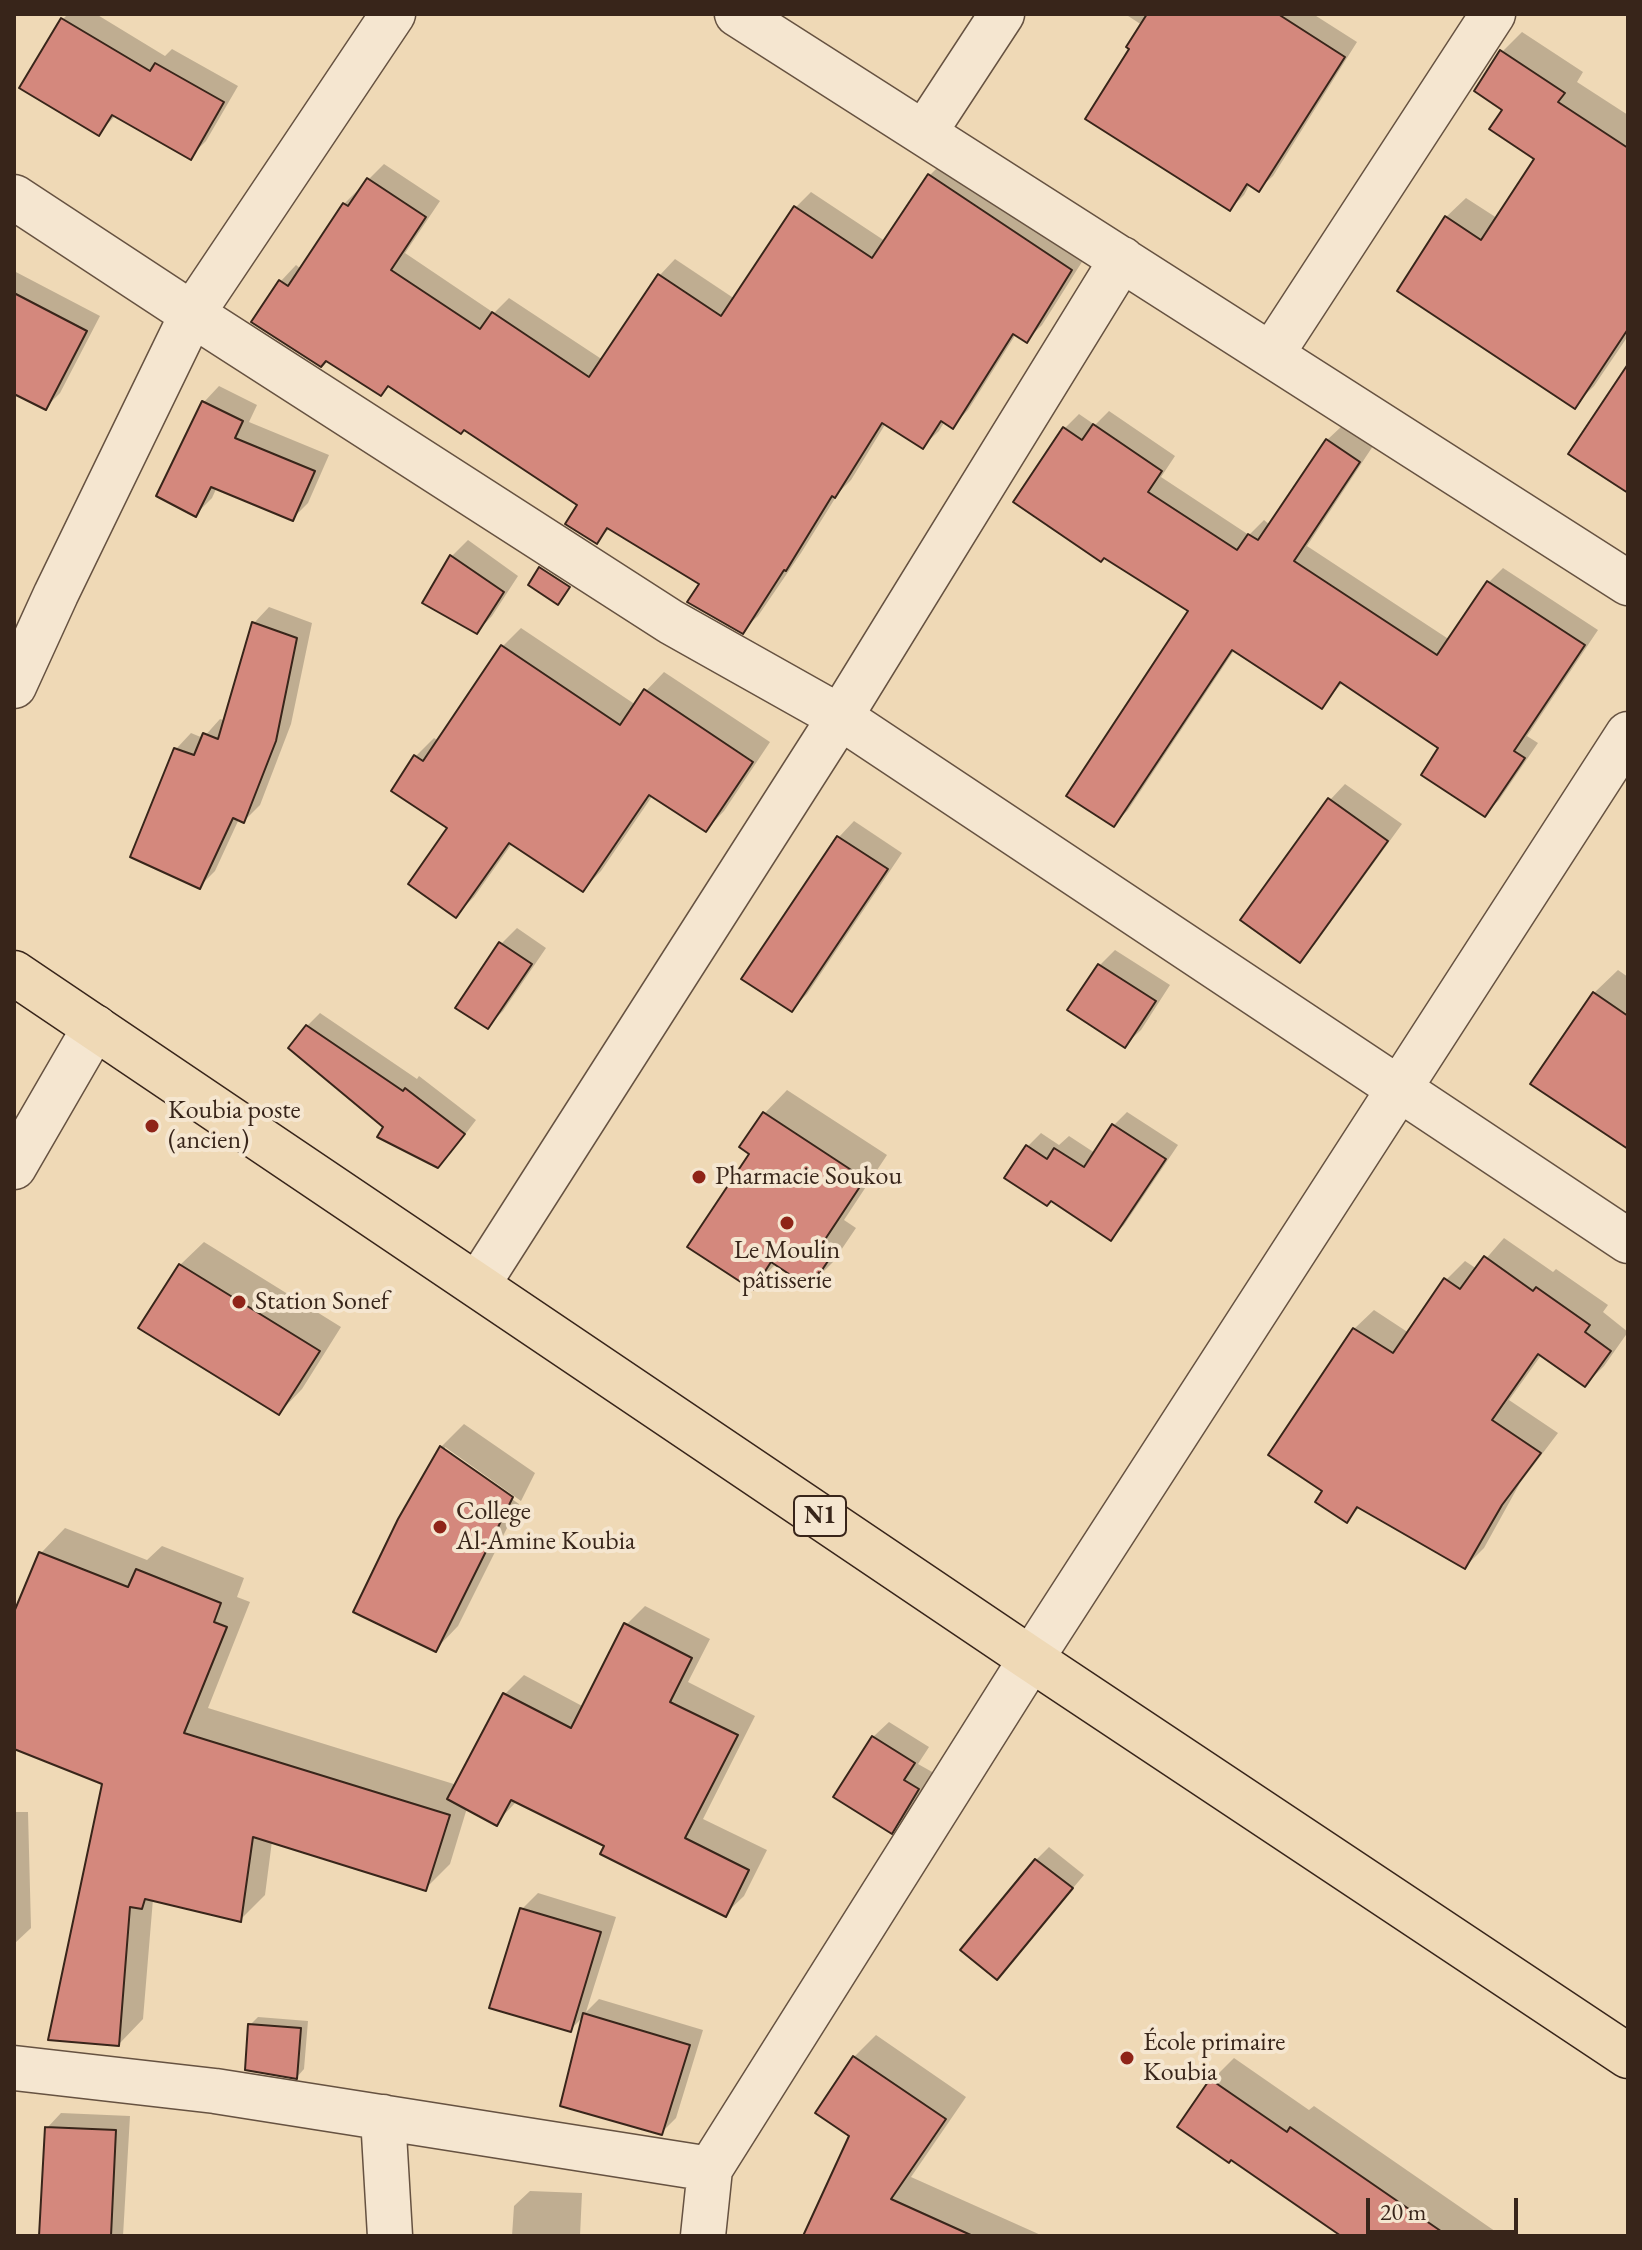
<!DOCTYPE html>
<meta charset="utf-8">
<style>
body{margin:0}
#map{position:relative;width:1642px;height:2250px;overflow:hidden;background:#efd9b6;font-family:"EB Garamond",serif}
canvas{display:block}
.frame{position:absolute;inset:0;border:16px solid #38251a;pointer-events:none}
.scale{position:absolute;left:1366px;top:2198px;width:152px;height:36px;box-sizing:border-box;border:4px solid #38251a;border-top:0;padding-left:10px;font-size:24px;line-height:28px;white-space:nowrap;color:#38251a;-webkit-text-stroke:6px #f5e6d0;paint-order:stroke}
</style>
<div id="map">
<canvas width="1642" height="2250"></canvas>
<div class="frame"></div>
<div class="scale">20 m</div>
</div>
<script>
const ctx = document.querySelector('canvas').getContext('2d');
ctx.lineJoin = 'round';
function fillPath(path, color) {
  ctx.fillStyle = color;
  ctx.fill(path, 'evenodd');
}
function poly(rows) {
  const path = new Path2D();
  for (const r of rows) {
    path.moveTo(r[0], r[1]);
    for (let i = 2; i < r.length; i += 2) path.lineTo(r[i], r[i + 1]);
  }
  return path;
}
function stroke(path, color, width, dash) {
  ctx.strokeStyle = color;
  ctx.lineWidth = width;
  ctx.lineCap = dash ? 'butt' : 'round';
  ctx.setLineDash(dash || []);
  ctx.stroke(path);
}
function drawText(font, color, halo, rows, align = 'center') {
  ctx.font = font + ' "EB Garamond",serif';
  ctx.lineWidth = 8;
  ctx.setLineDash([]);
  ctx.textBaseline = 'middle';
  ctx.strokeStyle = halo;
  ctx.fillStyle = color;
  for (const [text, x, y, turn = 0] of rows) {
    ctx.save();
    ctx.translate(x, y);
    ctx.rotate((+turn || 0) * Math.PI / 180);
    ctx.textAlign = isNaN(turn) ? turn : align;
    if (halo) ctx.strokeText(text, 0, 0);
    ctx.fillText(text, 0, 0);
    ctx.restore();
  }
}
fillPath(poly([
 [68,14,96,14,165,56,172,49,238,86,206,141,190,157,116,115,99,133,63,19],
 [1125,14,1313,14,1357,42,1273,176,1259,189,1250,184,1244,195,1230,209,1132,49,1142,25],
 [1522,32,1583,72,1577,82,1628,115,1628,336,1594,386,1574,406,1446,217,1466,198,1497,218,1537,159,1505,109,1502,52],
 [945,160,1087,254,1042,325,1026,341,1016,334,968,410,953,426,945,421,939,431,923,446,886,423,851,480,839,492,801,553,758,616,742,631,702,584,610,528,596,542,580,504,464,428,390,385,381,394,327,359,254,322,281,281,296,265,301,269,344,204,384,164,440,201,405,253,494,313,509,298,603,360,660,275,675,259,735,299,796,207,811,192,885,241,930,175],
 [14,271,100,316,60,393,45,408,14,391],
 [219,386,257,405,249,422,329,455,308,503,293,518,217,487,212,498,196,514,204,402],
 [1109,411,1175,456,1161,477,1249,535,1264,520,1270,525,1327,440,1342,426,1373,446,1307,546,1450,640,1489,582,1503,568,1598,630,1527,736,1538,743,1499,800,1485,814,1441,747,1343,682,1322,706,1235,649,1128,810,1113,825,1191,611,1065,428,1079,414,1095,425],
 [468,540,518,576,492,616,477,632,425,602,452,556],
 [269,607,312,623,291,724,260,805,244,821,239,819,215,871,199,887,176,749,191,733,203,738,220,719,226,721,254,623],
 [521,628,636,705,646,691,664,672,770,742,724,811,706,830,653,795,601,871,583,890,513,842,474,897,456,915,450,828,416,756,434,738,439,741,502,647],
 [1345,784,1402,824,1315,944,1300,960,1330,800],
 [854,821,902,853,807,994,791,1010,744,978,839,837],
 [517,928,546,948,503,1011,487,1027,501,944],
 [1115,950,1170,985,1141,1030,1125,1045,1099,966],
 [1618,970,1628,977,1628,1147,1594,993],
 [320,1013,417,1079,419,1076,476,1120,451,1153,438,1166,385,1126,307,1026],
 [787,1090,887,1155,844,1220,856,1228,833,1262,810,1285,777,1263,752,1287,752,1153,764,1114],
 [1127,1112,1178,1145,1124,1225,1111,1238,1027,1147,1041,1133,1059,1145,1069,1136,1095,1153,1114,1125],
 [1504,1238,1553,1272,1556,1269,1608,1305,1603,1312,1628,1332,1604,1366,1585,1385,1542,1354,1509,1400,1558,1433,1520,1483,1484,1548,1465,1567,1360,1507,1347,1520,1324,1490,1354,1329,1374,1310,1409,1333,1446,1280,1465,1261,1477,1269],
 [204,1242,341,1327,302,1389,279,1413,180,1265],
 [464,1424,535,1473,521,1501,445,1447,445,1452,519,1504,458,1626,435,1650,441,1447],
 [65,1528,147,1560,162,1546,244,1578,237,1597,250,1602,208,1708,457,1785,505,1694,524,1675,584,1707,626,1625,645,1606,710,1639,688,1682,755,1716,703,1819,767,1850,744,1896,725,1914,607,1845,517,1801,496,1823,467,1808,450,1864,425,1889,272,1841,265,1895,240,1920,153,1899,143,2019,119,2044,50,2038,146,1800,14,1747,14,1619,41,1553],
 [889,1722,929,1747,918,1764,934,1773,907,1815,891,1831,873,1737],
 [14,1812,28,1812,31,1928,14,1944],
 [1049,1847,1084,1875,1009,1964,963,1950,1036,1860],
 [538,1893,616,1917,586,2012,599,1999,703,2030,676,2118,661,2133,584,2016,570,2030,522,1909],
 [258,2017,308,2021,304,2069,297,2077,250,2025],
 [876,2035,966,2097,911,2177,1043,2236,805,2236,852,2135,854,2057],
 [1234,2058,1309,2110,1314,2106,1502,2236,1345,2236,1231,2158,1179,2126,1212,2080],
 [61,2113,130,2116,123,2236,41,2236,47,2128],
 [530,2191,582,2193,580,2236,512,2236,514,2206]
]), '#0003');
const building = poly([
 [1147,14,1278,14,1345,57,1259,192,1247,184,1230,211,1085,119,1129,49,1126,47,1147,14],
 [61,18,150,71,155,63,224,102,191,160,112,115,99,136,19,88,61,18],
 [1500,50,1565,93,1558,102,1628,148,1628,329,1575,409,1397,291,1445,216,1481,240,1534,159,1489,129,1502,110,1474,91,1500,50],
 [928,174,1072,270,1027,343,1013,334,953,429,941,421,923,449,882,423,835,498,832,496,786,571,784,570,743,634,687,602,699,584,607,528,597,544,565,524,577,505,464,430,461,434,388,386,381,396,326,361,321,367,251,322,279,280,288,286,343,203,348,206,367,178,426,217,391,270,480,329,492,312,589,377,658,274,721,316,794,206,872,258,928,174],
 [14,293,87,331,46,410,14,394,14,293],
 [1628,364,1628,493,1568,454,1628,364],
 [202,401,243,421,235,438,315,471,293,521,211,487,196,517,156,496,202,401],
 [1093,424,1162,471,1148,492,1237,550,1248,534,1258,540,1326,439,1360,462,1294,561,1437,655,1487,581,1585,645,1514,751,1525,758,1485,817,1421,775,1438,748,1340,682,1322,709,1232,650,1114,827,1066,796,1188,611,1104,558,1101,562,1013,502,1063,427,1082,440,1093,424],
 [450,555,504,592,477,634,422,603,450,555],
 [539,567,570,587,558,605,528,585,539,567],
 [252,622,297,638,276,741,244,823,233,818,200,889,130,857,174,748,194,755,203,733,218,739,252,622],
 [501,645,620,725,644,689,753,762,706,832,649,795,583,892,509,843,456,918,408,884,447,828,391,791,414,755,423,761,501,645],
 [1328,798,1388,841,1300,963,1240,920,1328,798],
 [837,836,888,869,792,1012,741,979,837,836],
 [499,942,532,964,488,1029,455,1008,499,942],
 [1098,964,1156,1001,1125,1048,1067,1010,1098,964],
 [1593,992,1628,1016,1628,1149,1530,1084,1593,992],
 [306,1025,403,1091,405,1088,465,1134,438,1168,377,1137,383,1127,288,1048,306,1025],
 [763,1112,865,1179,822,1244,834,1252,810,1288,771,1262,753,1290,687,1247,749,1154,739,1147,763,1112],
 [1112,1124,1166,1159,1111,1241,1051,1201,1047,1206,1004,1178,1026,1145,1047,1159,1054,1148,1084,1167,1112,1124],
 [1484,1256,1533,1291,1536,1287,1590,1325,1585,1332,1611,1351,1585,1387,1538,1354,1492,1420,1541,1453,1502,1505,1465,1569,1357,1507,1347,1523,1315,1502,1322,1491,1268,1455,1353,1328,1393,1353,1444,1278,1460,1289,1484,1256],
 [179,1264,320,1351,279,1415,138,1328,179,1264],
 [440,1446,513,1497,436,1652,353,1612,398,1519,440,1446],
 [39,1552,128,1587,136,1569,221,1603,214,1622,227,1627,184,1733,450,1815,426,1891,253,1837,241,1922,145,1899,142,1909,130,1907,119,2046,48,2040,102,1784,14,1749,14,1612,39,1552],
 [624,1623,692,1658,670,1702,738,1735,685,1838,749,1870,726,1917,600,1854,604,1846,511,1800,497,1826,447,1799,503,1693,571,1728,624,1623],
 [872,1736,915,1763,904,1780,919,1789,892,1834,833,1797,872,1736],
 [1035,1859,1073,1888,997,1980,960,1950,1035,1859],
 [520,1908,601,1932,571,2032,489,2008,520,1908],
 [583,2013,690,2045,662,2135,560,2106,583,2013],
 [248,2024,301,2028,297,2079,245,2070,248,2024],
 [853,2056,946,2119,891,2199,973,2236,803,2236,849,2136,815,2113,853,2056],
 [1210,2079,1287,2132,1290,2127,1448,2236,1341,2236,1231,2160,1229,2163,1177,2127,1210,2079],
 [45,2127,116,2130,111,2236,39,2236,45,2127]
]);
fillPath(building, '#d4887d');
stroke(building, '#38251a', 2);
const street = poly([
 [737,14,1628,583],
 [924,133,1002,14],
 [14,197,192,314,671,622,840,717,1628,1241],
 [1271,355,1493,14],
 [14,686,56,594,192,314,393,14],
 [14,1167,95,1027],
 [478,1284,840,717,1122,259],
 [14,2068,215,2091,710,2169],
 [383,2117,390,2236],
 [703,2236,710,2169,1031,1659,1628,734]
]);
const primary = poly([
 [14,973,1031,1659,1628,2056]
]);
stroke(street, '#665241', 47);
stroke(primary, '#38251a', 47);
stroke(street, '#f5e6d0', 44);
stroke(primary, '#efd9b6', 44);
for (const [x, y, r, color] of [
 [152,1126,8,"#8f2418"],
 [699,1177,8,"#8f2418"],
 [787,1223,8,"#8f2418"],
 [239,1302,8,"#8f2418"],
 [440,1527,8,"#8f2418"],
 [1127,2058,8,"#8f2418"]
]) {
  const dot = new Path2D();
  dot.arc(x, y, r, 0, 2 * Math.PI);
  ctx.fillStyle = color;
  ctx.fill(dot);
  stroke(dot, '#f5e6d0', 3);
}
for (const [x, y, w] of [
 [820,1516,52]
]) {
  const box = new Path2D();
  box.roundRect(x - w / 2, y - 20, w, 40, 6);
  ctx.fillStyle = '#f5e6d0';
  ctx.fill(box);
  stroke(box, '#38251a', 2);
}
drawText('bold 24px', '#38251a', null, [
 ["N1",820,1516]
]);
drawText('26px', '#38251a', '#f5e6d0', [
 ["Koubia poste",168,1111],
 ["(ancien)",168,1141],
 ["Pharmacie Soukou",715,1177],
 ["Le Moulin",787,1251,"center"],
 ["pâtisserie",787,1281,"center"],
 ["Station Sonef",255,1302],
 ["College",456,1512],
 ["Al-Amine Koubia",456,1542],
 ["École primaire",1143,2043],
 ["Koubia",1143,2073]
], 'left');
</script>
